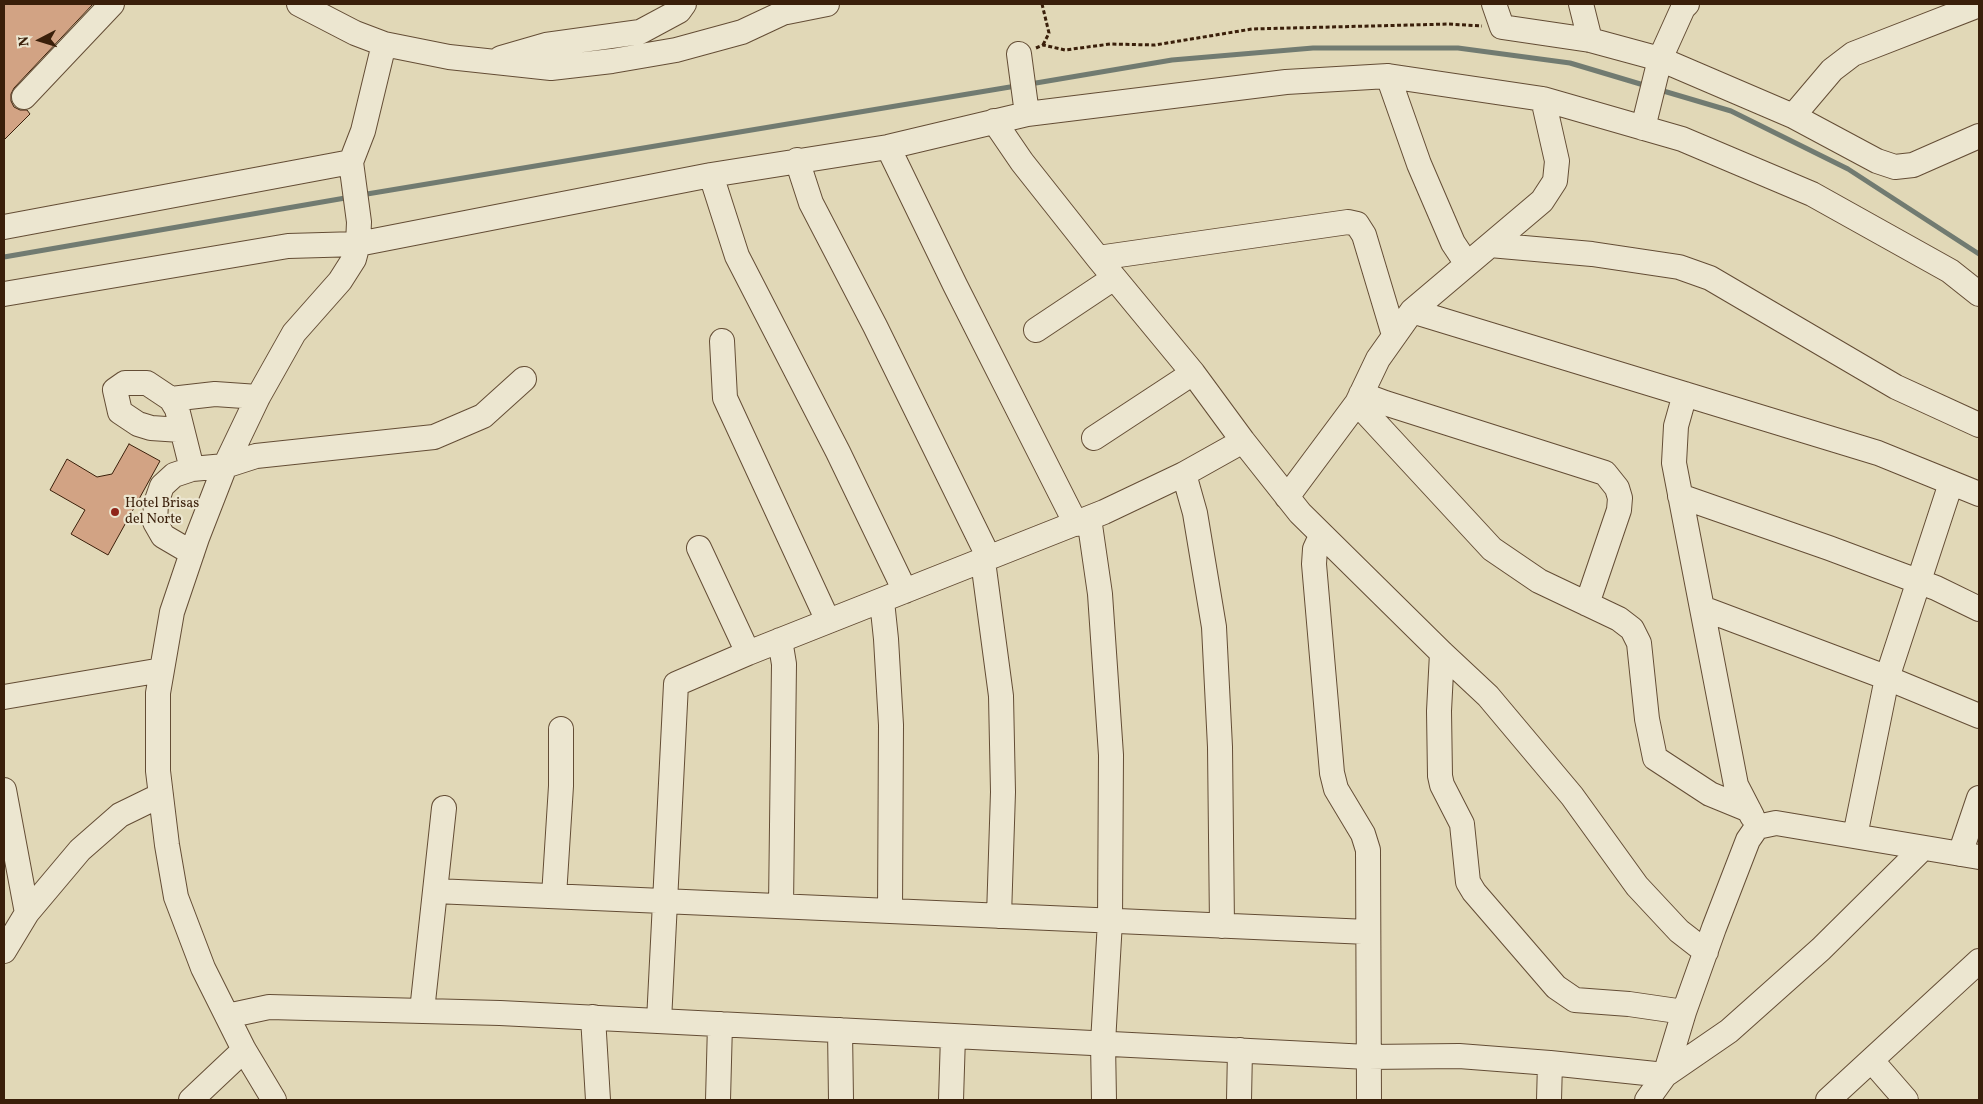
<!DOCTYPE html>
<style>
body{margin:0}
#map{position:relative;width:1983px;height:1104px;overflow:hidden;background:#e1d8b7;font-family:Vollkorn,serif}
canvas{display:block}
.frame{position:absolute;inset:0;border:5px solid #3a1f0a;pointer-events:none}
.north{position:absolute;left:15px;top:15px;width:50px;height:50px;-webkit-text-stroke:4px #ece6d0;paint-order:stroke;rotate:265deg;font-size:14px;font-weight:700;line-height:20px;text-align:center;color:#3a1f0a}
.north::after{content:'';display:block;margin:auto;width:18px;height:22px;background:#3a1f0a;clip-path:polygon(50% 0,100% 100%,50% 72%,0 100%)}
</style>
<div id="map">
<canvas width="1983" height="1104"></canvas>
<div class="frame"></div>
<div class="north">N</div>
</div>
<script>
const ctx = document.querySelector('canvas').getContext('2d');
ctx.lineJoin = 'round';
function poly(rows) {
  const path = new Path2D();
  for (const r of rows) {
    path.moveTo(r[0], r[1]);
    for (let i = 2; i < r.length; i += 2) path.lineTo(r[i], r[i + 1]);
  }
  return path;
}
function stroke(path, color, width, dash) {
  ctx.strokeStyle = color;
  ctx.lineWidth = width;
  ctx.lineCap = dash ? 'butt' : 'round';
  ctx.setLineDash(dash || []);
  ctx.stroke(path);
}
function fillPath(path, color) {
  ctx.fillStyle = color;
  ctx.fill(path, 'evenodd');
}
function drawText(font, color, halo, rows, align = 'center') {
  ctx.font = font + ' Vollkorn,serif';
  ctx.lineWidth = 4.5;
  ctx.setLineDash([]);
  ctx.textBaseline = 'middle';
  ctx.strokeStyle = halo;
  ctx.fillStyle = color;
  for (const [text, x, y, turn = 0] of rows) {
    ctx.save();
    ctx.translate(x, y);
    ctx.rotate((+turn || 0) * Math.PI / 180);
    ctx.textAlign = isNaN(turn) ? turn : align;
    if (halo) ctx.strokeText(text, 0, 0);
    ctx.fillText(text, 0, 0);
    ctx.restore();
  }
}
stroke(poly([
 [1030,84,1172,60,1313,48,1458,48,1570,63,1647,86],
 [1660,90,1731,111,1848,169,1979,254],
 [361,195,1016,86],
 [4,257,351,197]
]), '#717b71', 5);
const building = poly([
 [4,4,93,4,14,88,11,94,11,101,14,107,20,110,27,110,30,114,4,140,4,4],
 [129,444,160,461,108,555,71,534,85,510,50,490,67,459,97,477,112,474,129,444]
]);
fillPath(building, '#d2a384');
stroke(building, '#3a1f0a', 1);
const minor = poly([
 [299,4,355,33,384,44,449,57,551,68,612,61,676,50,742,32,802,4],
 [1494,4,1502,27,1590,40,1660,59,1793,116,1877,161,1895,167,1913,165,1979,136],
 [1581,4,1590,40],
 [787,12,827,4],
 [1019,54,1027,114],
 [501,58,546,45,640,32,679,11,684,4],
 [1388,76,1419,164,1453,243,1467,264],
 [24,97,112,4],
 [1793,116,1832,70,1853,54,1979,5],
 [994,121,1022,162,1098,258,1193,373,1243,441,1300,513,1442,653,1488,696,1572,796,1637,886,1679,931,1706,952],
 [1643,128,1660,59,1683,8,1687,4],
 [888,147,955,285,1076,524],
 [797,160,811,203,875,326,989,558],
 [711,175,737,256,838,452,905,591],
 [4,227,351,162],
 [1490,245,1592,254,1679,267,1710,278,1896,387,1979,425],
 [1098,258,1348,222,1357,224,1364,235,1394,335],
 [4,294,288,246,358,244,711,175,888,147,1027,114,1286,82,1388,76,1543,99,1682,139,1812,194,1950,271,1979,294],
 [1412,311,1878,453,1979,494],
 [1036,330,1114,278],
 [722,341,725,398,828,621],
 [1361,394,1385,403,1605,473,1617,488,1620,498,1619,510,1587,604],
 [1685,394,1676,426,1674,463,1736,785,1752,816],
 [171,399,215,394,258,397],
 [1357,403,1492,549,1539,581,1619,619,1632,629,1639,643,1647,719,1655,758,1710,794,1749,810],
 [181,430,151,428,138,424,120,412,115,390,125,383,147,383,171,399,177,409,192,469],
 [1094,438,1193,373],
 [1184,474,1195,513,1214,627,1220,747,1222,926],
 [1680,496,1829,548,1936,588,1979,609],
 [1287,497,1357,403,1378,359,1412,311,1542,201,1555,181,1557,161,1543,99],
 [1089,518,1100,594,1111,755,1110,921,1103,1043,1104,1100],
 [1321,536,1315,549,1314,564,1332,773,1336,789,1363,834,1368,850,1369,1100],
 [699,548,748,653],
 [192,553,163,536,155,522,156,503,162,486,174,475,192,469,225,466,256,456,434,437,483,416,524,379],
 [983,561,1001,696,1003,792,999,916],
 [882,601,886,639,891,725,890,911],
 [1702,608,1880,675,1979,716],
 [780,640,784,664,781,906],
 [1442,653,1439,711,1440,776,1442,785,1462,824,1468,882,1474,892,1556,987,1575,1000,1629,1004,1684,1012],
 [4,697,162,670],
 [4,790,27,913],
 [1855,836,1887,678,1951,483],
 [1960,854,1979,798],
 [435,891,1368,932],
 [554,896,561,786,561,729],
 [4,951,27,913,80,850,120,815,161,795],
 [422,1011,444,808],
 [227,1016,269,1007,500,1013,1368,1057,1459,1056,1550,1063,1665,1075],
 [593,1017,598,1100],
 [659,1021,676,684,748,653,1104,512,1184,474,1243,441],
 [840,1030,841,1100],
 [1872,1061,1906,1100],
 [1665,1075,1684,1012,1714,928,1748,840,1757,827,1776,823,1979,857],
 [191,1100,244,1050],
 [274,1100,244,1050,203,968,176,897,167,845,158,771,158,693,172,612,197,538,225,466,258,397,294,333,340,281,354,259,358,244,359,222,351,162,363,131,384,44],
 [718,1100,720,1024],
 [951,1100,953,1036],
 [1239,1100,1240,1050],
 [1549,1100,1550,1063],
 [1647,1100,1665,1075,1729,1031,1821,949,1923,848],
 [1828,1100,1979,961]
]);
stroke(minor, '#644d35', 26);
stroke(poly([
 [1042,4,1049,33,1043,45],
 [1036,48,1043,45,1065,50,1110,44,1155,45,1252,29,1449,24,1482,26]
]), '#3a1f0a', 3, [4, 2.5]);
stroke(minor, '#ece6d0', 24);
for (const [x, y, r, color] of [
 [115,512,5,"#8f2418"]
]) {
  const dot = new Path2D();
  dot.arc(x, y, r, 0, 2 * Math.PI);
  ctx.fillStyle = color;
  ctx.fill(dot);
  stroke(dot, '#ece6d0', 2);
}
drawText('14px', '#3a1f0a', '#ece6d0', [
 ["Hotel Brisas",125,504],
 ["del Norte",125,520]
], 'left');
</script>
